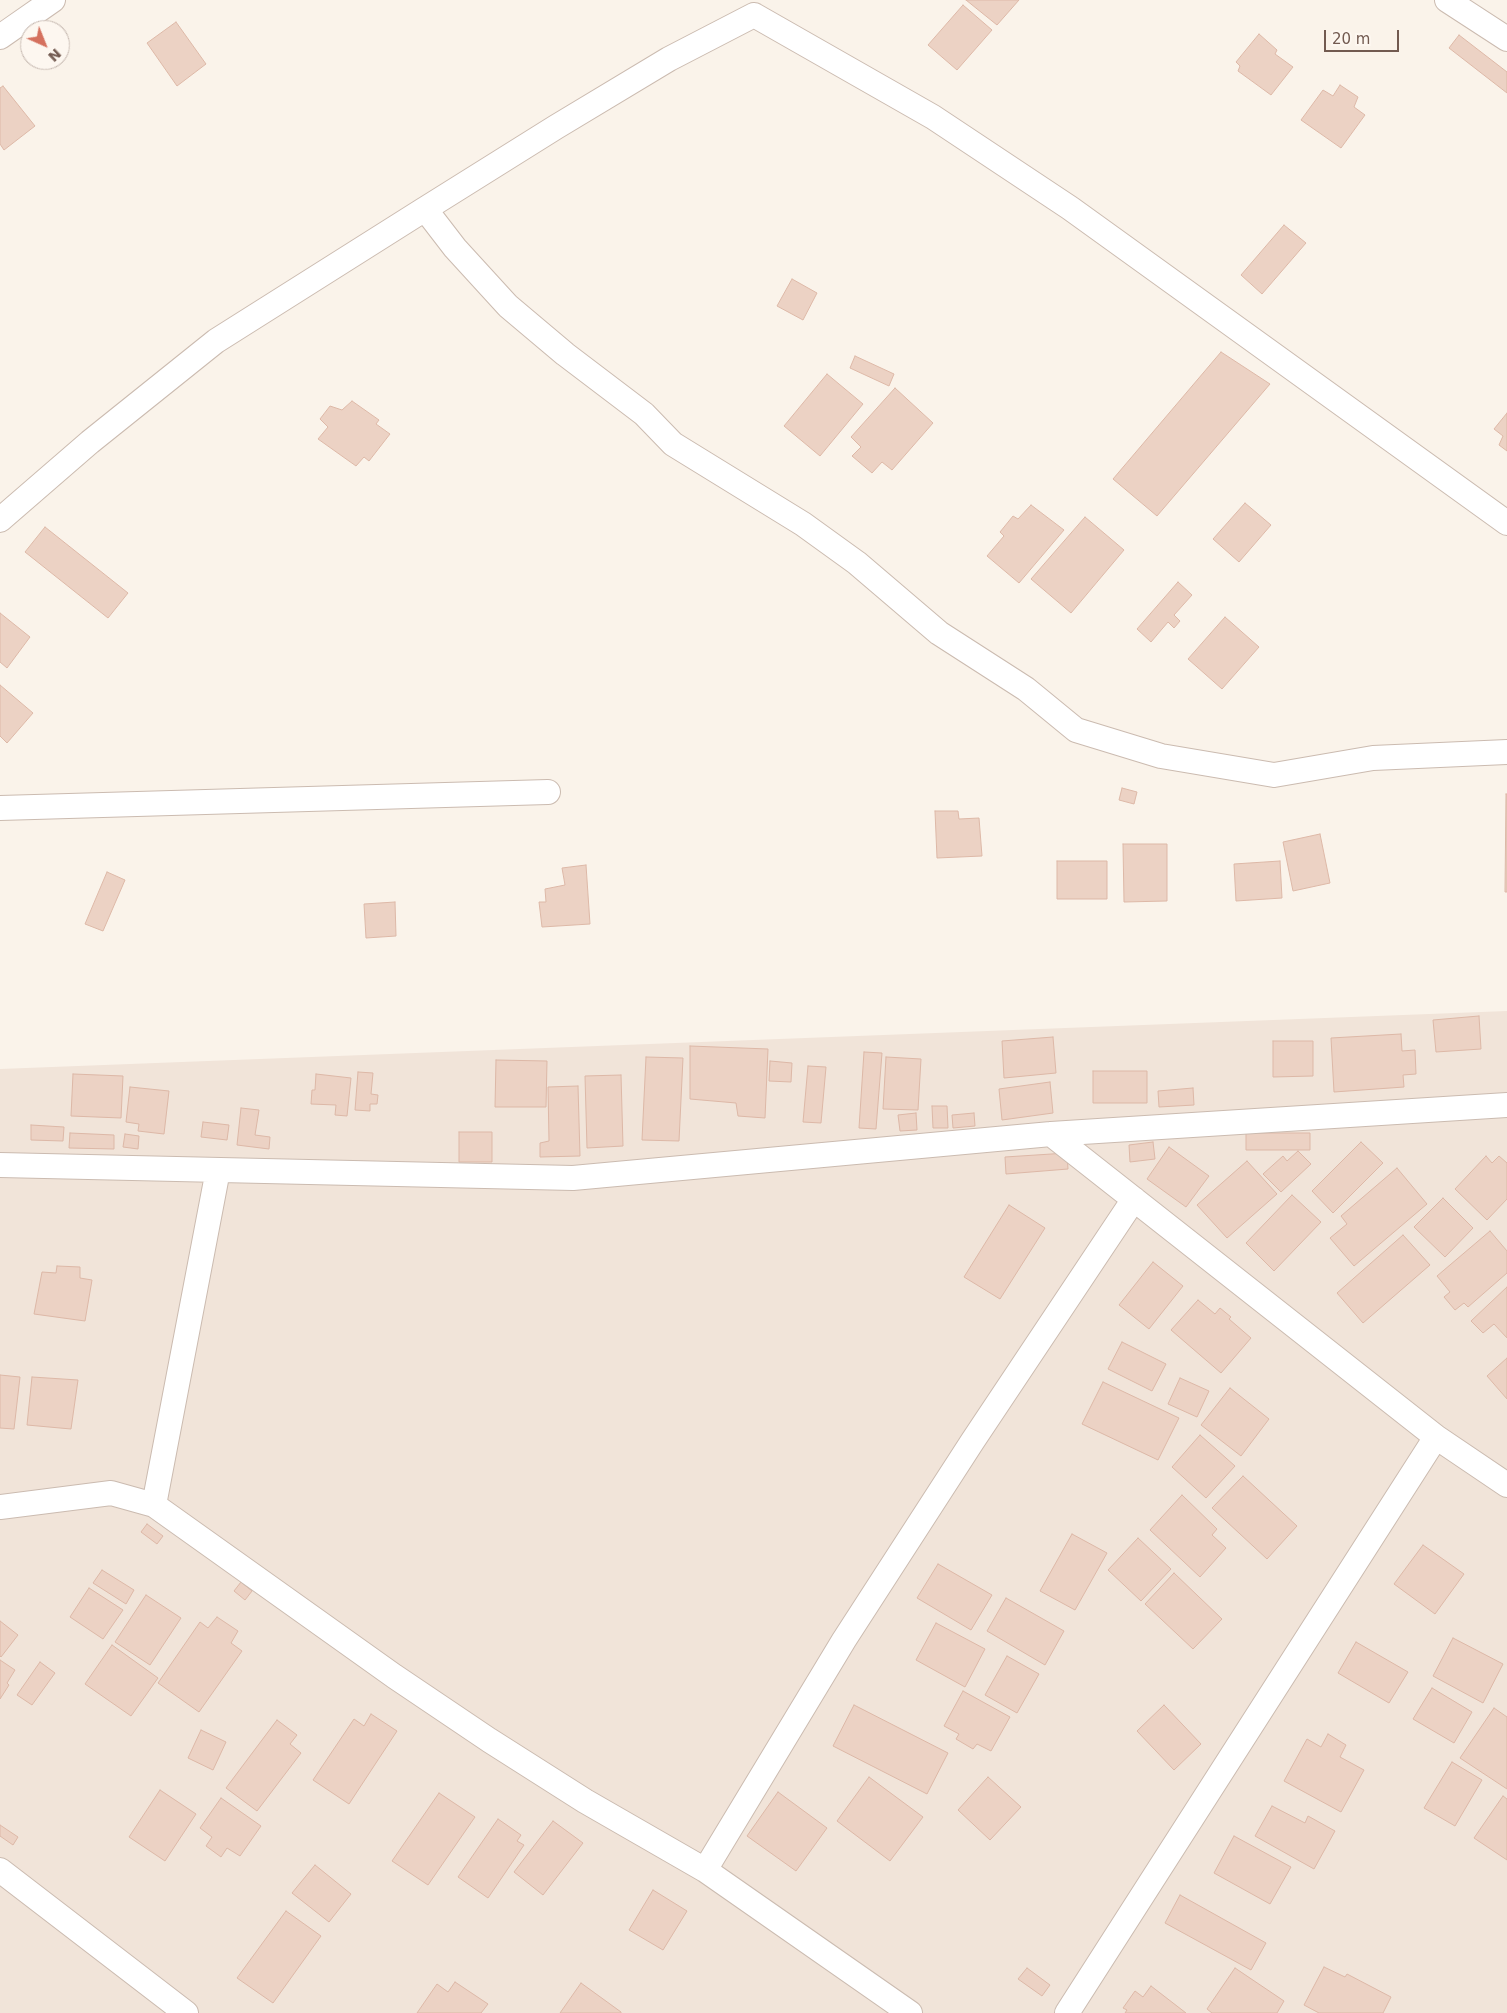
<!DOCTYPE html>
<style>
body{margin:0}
#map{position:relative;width:1507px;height:2013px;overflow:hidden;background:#faf3ea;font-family:"DejaVu Sans",sans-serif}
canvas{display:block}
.north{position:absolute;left:20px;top:20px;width:50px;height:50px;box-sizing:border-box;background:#fdf7f0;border:1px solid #c5b8b0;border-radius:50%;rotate:136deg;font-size:14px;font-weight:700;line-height:20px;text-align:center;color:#725a50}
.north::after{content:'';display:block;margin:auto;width:18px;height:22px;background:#d5715e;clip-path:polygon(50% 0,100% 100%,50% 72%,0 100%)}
.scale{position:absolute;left:1324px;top:30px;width:75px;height:22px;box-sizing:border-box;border:2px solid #725a50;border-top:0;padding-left:6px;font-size:15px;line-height:18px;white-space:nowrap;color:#725a50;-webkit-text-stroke:4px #fdf7f0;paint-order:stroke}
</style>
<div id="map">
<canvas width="1507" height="2013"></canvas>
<div class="north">N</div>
<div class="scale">20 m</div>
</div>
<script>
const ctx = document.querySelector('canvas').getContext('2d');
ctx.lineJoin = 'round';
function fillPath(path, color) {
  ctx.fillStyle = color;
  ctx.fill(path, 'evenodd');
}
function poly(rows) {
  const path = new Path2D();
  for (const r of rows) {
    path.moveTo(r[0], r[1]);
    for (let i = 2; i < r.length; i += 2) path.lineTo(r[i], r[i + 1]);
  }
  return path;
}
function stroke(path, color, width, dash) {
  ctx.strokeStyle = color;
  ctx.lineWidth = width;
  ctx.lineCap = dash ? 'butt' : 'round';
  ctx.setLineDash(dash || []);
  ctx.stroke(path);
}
fillPath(poly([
 [1507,1011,1507,2013,0,2013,0,1069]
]), '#f1e4d9');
const building = poly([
 [966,0,1019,0,997,25,966,0],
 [963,5,992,30,957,70,928,45,963,5],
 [176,22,206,64,177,86,147,43,176,22],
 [1259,34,1277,50,1275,54,1293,67,1271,95,1238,71,1240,66,1236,62,1259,34],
 [1459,35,1507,72,1507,93,1449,48,1459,35],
 [1340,85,1358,97,1354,107,1365,115,1341,148,1301,120,1323,90,1333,96,1340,85],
 [3,86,35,126,4,150,0,144,0,88,3,86],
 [1284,225,1306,243,1262,294,1241,275,1284,225],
 [792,279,817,293,803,320,777,306,792,279],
 [1221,352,1270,384,1157,516,1113,479,1221,352],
 [855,356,894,374,889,386,850,368,855,356],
 [827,374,863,404,820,456,784,426,827,374],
 [895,388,933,423,892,470,882,462,872,473,852,456,861,447,851,437,895,388],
 [352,401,379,420,376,424,390,434,369,461,364,457,356,466,318,439,328,427,320,419,330,406,342,410,352,401],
 [1507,413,1507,451,1499,445,1503,436,1494,429,1507,413],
 [1245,503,1271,525,1239,562,1213,539,1245,503],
 [1031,505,1064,530,1019,583,987,556,1004,536,1000,532,1013,516,1018,519,1031,505],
 [1085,517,1124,550,1071,613,1031,579,1085,517],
 [45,527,128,593,108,618,25,552,45,527],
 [1178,582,1192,595,1174,615,1180,621,1174,628,1168,622,1151,642,1137,629,1178,582],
 [0,613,30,637,7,668,0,662,0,613],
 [1225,617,1259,647,1222,689,1188,659,1225,617],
 [0,685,33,713,7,743,0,736,0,685],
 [1122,788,1137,792,1134,804,1119,800,1122,788],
 [1506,794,1507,794,1507,892,1505,892,1506,794],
 [935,811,958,811,959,819,979,818,982,856,937,858,935,811],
 [1320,834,1330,883,1293,891,1283,842,1320,834],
 [1123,844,1167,844,1167,901,1124,902,1123,844],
 [1057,861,1107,861,1107,899,1057,899,1057,861],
 [1280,861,1282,898,1236,901,1234,864,1280,861],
 [586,865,590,924,542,927,539,902,546,902,545,889,565,885,562,868,586,865],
 [107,872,125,880,103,931,85,924,107,872],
 [395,902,396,936,366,938,364,904,395,902],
 [1479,1016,1481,1049,1436,1052,1433,1020,1479,1016],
 [1401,1034,1402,1051,1415,1050,1416,1074,1403,1075,1404,1087,1334,1092,1331,1038,1401,1034],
 [1053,1037,1056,1073,1004,1078,1002,1041,1053,1037],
 [1273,1041,1313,1041,1313,1076,1273,1077,1273,1041],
 [690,1046,768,1049,765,1118,738,1116,736,1103,690,1099,690,1046],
 [864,1052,882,1053,876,1129,859,1128,864,1052],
 [646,1057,683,1058,679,1141,642,1140,646,1057],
 [886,1057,921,1059,918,1110,883,1109,886,1057],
 [496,1060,547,1061,546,1107,495,1107,496,1060],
 [770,1061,792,1063,791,1082,769,1081,770,1061],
 [808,1066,826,1067,821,1123,803,1122,808,1066],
 [1093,1071,1147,1071,1147,1103,1093,1103,1093,1071],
 [358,1072,373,1073,371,1094,378,1095,377,1104,370,1104,370,1111,355,1110,358,1072],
 [73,1074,123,1076,121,1118,71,1116,73,1074],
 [316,1074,351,1078,347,1116,335,1115,336,1105,311,1104,312,1090,315,1090,316,1074],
 [621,1075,623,1146,587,1148,585,1076,621,1075],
 [1050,1082,1053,1113,1002,1120,999,1089,1050,1082],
 [578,1086,580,1156,540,1157,540,1143,549,1141,548,1087,578,1086],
 [130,1087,169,1091,164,1134,138,1131,139,1124,126,1122,130,1087],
 [1193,1088,1194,1105,1159,1107,1158,1091,1193,1088],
 [932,1106,947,1106,948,1128,933,1128,932,1106],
 [241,1108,259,1110,255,1135,270,1137,269,1149,237,1145,241,1108],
 [916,1113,917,1130,900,1131,898,1115,916,1113],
 [974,1113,975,1126,953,1128,952,1115,974,1113],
 [203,1122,229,1125,227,1140,201,1137,203,1122],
 [31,1125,64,1127,63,1141,31,1140,31,1125],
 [459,1132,492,1132,492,1162,459,1162,459,1132],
 [70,1133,114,1135,114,1149,69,1148,70,1133],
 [1246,1133,1310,1133,1310,1150,1246,1150,1246,1133],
 [125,1134,139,1136,138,1149,123,1147,125,1134],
 [1153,1142,1155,1159,1130,1162,1129,1145,1153,1142],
 [1361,1142,1383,1163,1333,1213,1312,1191,1361,1142],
 [1169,1147,1209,1176,1186,1207,1147,1179,1169,1147],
 [1298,1151,1311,1164,1281,1192,1263,1174,1283,1156,1287,1161,1298,1151],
 [1067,1153,1068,1169,1006,1174,1005,1157,1067,1153],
 [1486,1156,1492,1163,1499,1156,1507,1163,1507,1199,1487,1220,1455,1189,1486,1156],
 [1247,1161,1277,1194,1227,1238,1197,1205,1247,1161],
 [1397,1168,1427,1204,1354,1266,1330,1238,1347,1224,1341,1216,1397,1168],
 [1292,1195,1321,1222,1274,1271,1246,1243,1292,1195],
 [1443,1198,1473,1228,1445,1257,1414,1227,1443,1198],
 [1009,1205,1045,1228,1000,1299,964,1277,1009,1205],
 [1490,1231,1507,1251,1507,1273,1468,1307,1464,1303,1455,1310,1444,1297,1450,1292,1437,1276,1490,1231],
 [1403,1235,1430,1265,1363,1323,1337,1293,1403,1235],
 [1153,1262,1183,1286,1149,1329,1119,1305,1153,1262],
 [57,1266,80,1267,80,1278,92,1280,85,1321,34,1314,42,1272,56,1273,57,1266],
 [1507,1287,1507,1338,1494,1324,1483,1333,1471,1321,1507,1287],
 [1198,1300,1215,1314,1220,1308,1231,1317,1229,1319,1251,1338,1221,1373,1171,1330,1198,1300],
 [1122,1342,1166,1364,1152,1391,1108,1369,1122,1342],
 [1507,1358,1507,1399,1487,1376,1507,1358],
 [0,1375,20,1377,14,1429,0,1428,0,1375],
 [32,1377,78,1380,71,1429,27,1425,32,1377],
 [1180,1378,1209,1391,1197,1417,1168,1404,1180,1378],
 [1103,1382,1179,1418,1158,1460,1082,1424,1103,1382],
 [1230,1388,1269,1419,1241,1456,1201,1425,1230,1388],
 [1200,1435,1235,1466,1206,1498,1172,1467,1200,1435],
 [1243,1476,1297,1526,1267,1559,1212,1508,1243,1476],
 [1182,1495,1217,1529,1212,1535,1226,1548,1200,1577,1150,1530,1182,1495],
 [147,1524,163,1536,157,1544,141,1532,147,1524],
 [1072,1534,1107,1553,1075,1610,1040,1591,1072,1534],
 [1138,1538,1171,1569,1141,1601,1108,1570,1138,1538],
 [1423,1545,1464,1574,1435,1614,1394,1584,1423,1545],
 [938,1564,992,1595,971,1630,917,1598,938,1564],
 [102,1570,134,1590,126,1604,93,1583,102,1570],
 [1174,1573,1222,1619,1193,1649,1145,1604,1174,1573],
 [241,1582,252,1591,245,1600,234,1591,241,1582],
 [89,1588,123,1610,103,1639,70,1617,89,1588],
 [146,1595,181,1618,150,1665,115,1642,146,1595],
 [1006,1598,1064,1631,1045,1665,987,1631,1006,1598],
 [217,1617,238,1631,231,1643,242,1651,199,1712,158,1683,200,1622,208,1628,217,1617],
 [0,1621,18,1635,1,1657,0,1656,0,1621],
 [936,1623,985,1649,965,1687,916,1660,936,1623],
 [1453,1638,1503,1664,1483,1703,1433,1676,1453,1638],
 [1356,1642,1408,1672,1389,1703,1338,1673,1356,1642],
 [112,1645,158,1678,131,1716,85,1684,112,1645],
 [1007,1656,1039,1674,1017,1713,985,1695,1007,1656],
 [0,1660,15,1670,7,1683,9,1685,0,1699,0,1660],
 [40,1662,55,1673,32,1705,17,1695,40,1662],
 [1432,1688,1472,1712,1454,1743,1413,1719,1432,1688],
 [963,1691,1010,1717,991,1751,977,1744,973,1749,956,1739,959,1734,944,1726,963,1691],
 [854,1705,948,1753,927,1794,833,1746,854,1705],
 [1164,1705,1201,1744,1174,1770,1137,1731,1164,1705],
 [1494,1708,1507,1717,1507,1789,1460,1758,1494,1708],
 [371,1714,397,1731,349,1804,313,1780,354,1719,364,1726,371,1714],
 [277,1720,297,1735,290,1744,301,1753,257,1811,226,1788,277,1720],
 [201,1730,226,1742,213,1770,188,1758,201,1730],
 [1328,1734,1346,1745,1340,1757,1364,1770,1341,1812,1284,1781,1307,1739,1321,1747,1328,1734],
 [1452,1762,1482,1780,1455,1826,1424,1808,1452,1762],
 [869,1777,923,1817,890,1861,837,1821,869,1777],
 [988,1777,1021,1807,990,1840,958,1810,988,1777],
 [160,1790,196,1814,165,1861,129,1837,160,1790],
 [778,1792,827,1828,796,1871,747,1836,778,1792],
 [439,1793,475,1817,428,1885,392,1861,439,1793],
 [1503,1796,1507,1799,1507,1860,1474,1838,1503,1796],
 [221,1798,261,1826,240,1856,227,1848,221,1857,206,1846,212,1837,200,1828,221,1798],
 [1272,1806,1305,1823,1308,1816,1335,1831,1314,1869,1255,1836,1272,1806],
 [498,1819,521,1835,517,1841,524,1845,488,1898,458,1877,498,1819],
 [553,1821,583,1843,543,1895,514,1872,553,1821],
 [0,1825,18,1837,13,1845,0,1836,0,1825],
 [1234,1836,1291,1867,1270,1904,1214,1873,1234,1836],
 [315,1865,351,1894,329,1922,292,1893,315,1865],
 [653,1890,687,1911,663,1950,629,1930,653,1890],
 [1180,1895,1266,1943,1251,1970,1165,1923,1180,1895],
 [286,1911,321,1936,273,2003,237,1978,286,1911],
 [1324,1967,1345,1977,1347,1974,1391,1997,1383,2013,1319,2013,1304,2005,1324,1967],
 [1027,1968,1050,1985,1042,1996,1018,1979,1027,1968],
 [1235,1968,1284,2001,1277,2013,1212,2013,1207,2009,1235,1968],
 [455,1982,488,2004,481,2013,417,2013,437,1984,448,1992,455,1982],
 [581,1983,621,2012,621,2013,560,2013,581,1983],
 [1151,1986,1186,2013,1125,2013,1127,2010,1123,2008,1135,1991,1143,1997,1151,1986]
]);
fillPath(building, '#ecd2c4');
stroke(building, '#ddb8a7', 1);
const street = poly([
 [1447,0,1507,39],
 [754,15,933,117,1070,208,1507,523],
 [0,37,53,0],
 [425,209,556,127,669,59,754,15],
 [0,520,90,442,216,341,425,209,455,248,508,306,565,354,644,414,673,444,803,524,857,563,939,633,1026,689,1076,730,1161,756,1274,775,1373,758,1507,752],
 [0,808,548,792],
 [1051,1134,1436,1437,1507,1485],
 [0,1165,573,1178,1051,1134,1507,1105],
 [154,1505,218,1170],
 [0,1507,111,1493,154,1505,394,1676,489,1740,585,1801,705,1870,910,2013],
 [0,1870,186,2013],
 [705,1870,844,1640,972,1442,1134,1199],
 [1067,2013,1436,1437]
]);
stroke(street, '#cbbbb0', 26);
stroke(street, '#fff', 24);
</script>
